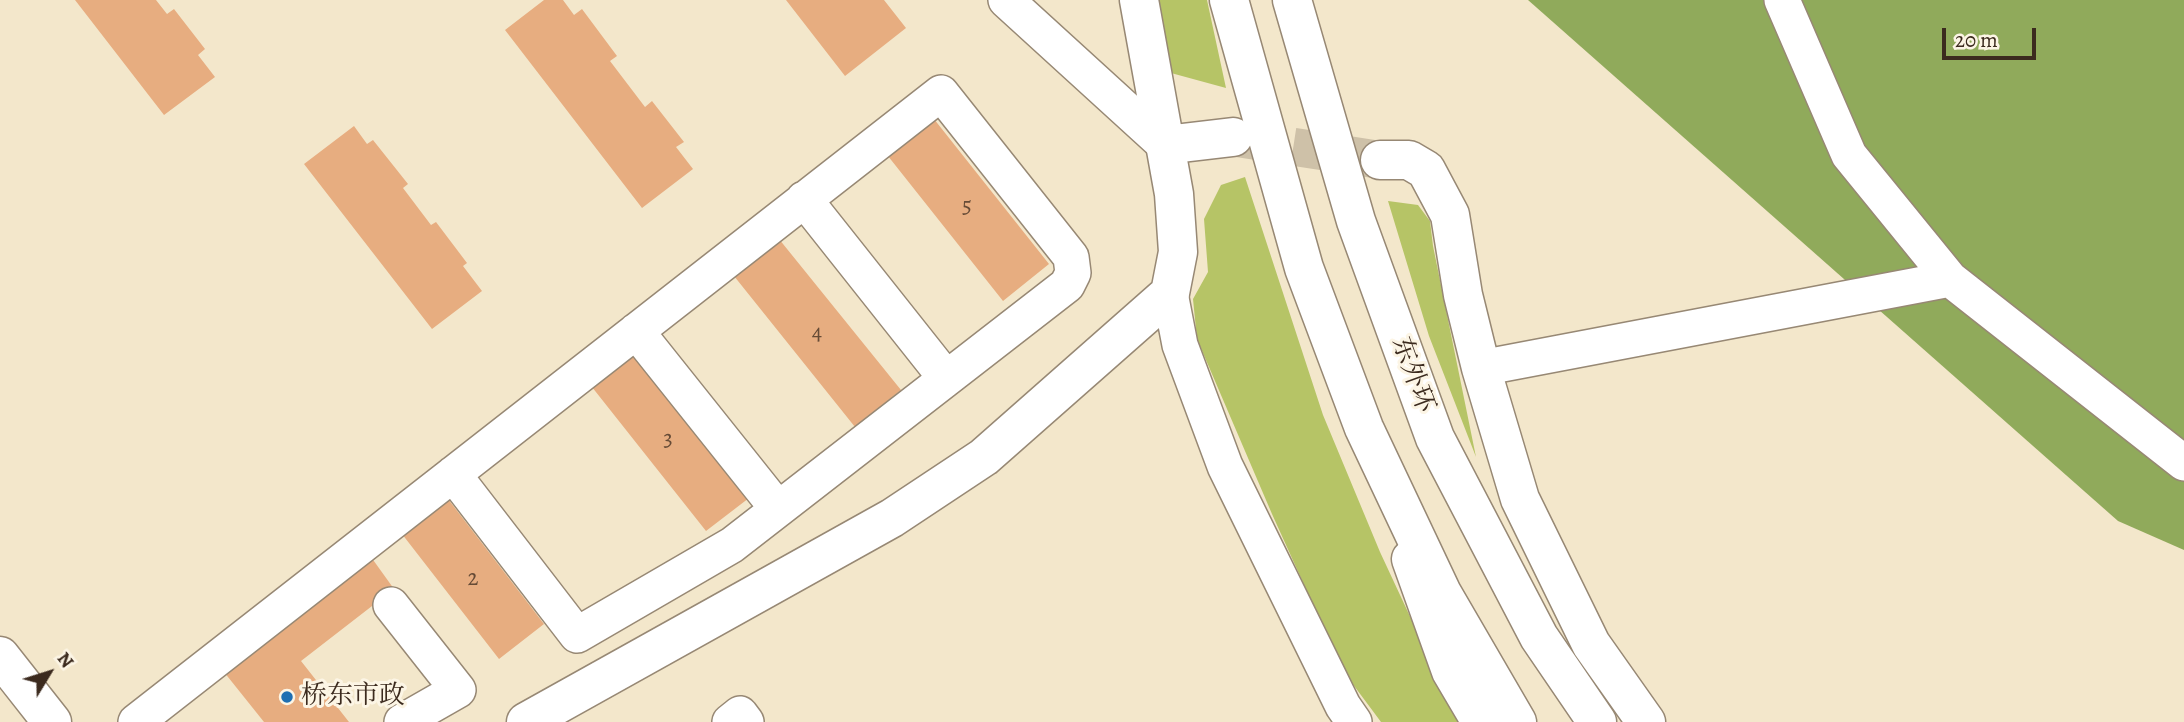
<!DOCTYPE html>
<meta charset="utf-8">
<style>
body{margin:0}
#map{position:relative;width:2184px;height:722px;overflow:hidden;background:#f3e7cb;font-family:Alegreya,serif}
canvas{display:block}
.north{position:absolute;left:14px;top:638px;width:70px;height:70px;-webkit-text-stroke:5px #fcf5e5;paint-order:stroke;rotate:52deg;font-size:19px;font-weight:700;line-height:28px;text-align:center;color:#3b2a1e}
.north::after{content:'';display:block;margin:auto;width:24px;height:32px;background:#3b2a1e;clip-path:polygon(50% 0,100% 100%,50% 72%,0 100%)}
.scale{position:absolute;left:1942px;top:28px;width:94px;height:32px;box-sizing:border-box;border:4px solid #3b2a1e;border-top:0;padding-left:9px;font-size:21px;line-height:24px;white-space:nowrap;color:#3b2a1e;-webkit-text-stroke:5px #fcf5e5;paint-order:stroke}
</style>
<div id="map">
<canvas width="2184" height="722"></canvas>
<div class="north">N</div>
<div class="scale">20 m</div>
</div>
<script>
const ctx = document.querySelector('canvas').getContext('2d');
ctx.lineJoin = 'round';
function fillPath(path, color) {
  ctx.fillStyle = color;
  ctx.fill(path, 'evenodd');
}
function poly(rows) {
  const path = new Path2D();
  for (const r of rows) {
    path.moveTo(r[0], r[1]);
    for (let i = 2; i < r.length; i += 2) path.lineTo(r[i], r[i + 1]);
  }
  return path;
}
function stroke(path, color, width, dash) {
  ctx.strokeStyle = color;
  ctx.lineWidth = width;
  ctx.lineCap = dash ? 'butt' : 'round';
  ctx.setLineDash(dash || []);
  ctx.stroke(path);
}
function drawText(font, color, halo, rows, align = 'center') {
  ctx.font = font + ' Alegreya,"Noto Serif SC",serif';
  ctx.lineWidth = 6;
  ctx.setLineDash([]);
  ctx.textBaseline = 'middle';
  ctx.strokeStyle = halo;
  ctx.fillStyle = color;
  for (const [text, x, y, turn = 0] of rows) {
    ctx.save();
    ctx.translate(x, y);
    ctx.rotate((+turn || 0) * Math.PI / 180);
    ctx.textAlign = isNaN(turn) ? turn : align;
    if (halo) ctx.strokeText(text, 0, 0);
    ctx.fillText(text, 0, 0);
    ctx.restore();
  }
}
fillPath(poly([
 [1158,0,1207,0,1226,88,1171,73],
 [1245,177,1323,415,1380,552,1441,683,1465,722,1381,722,1343,671,1272,514,1197,339,1193,299,1208,272,1204,219,1221,185],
 [1388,201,1418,205,1430,221,1433,246,1476,457,1429,336]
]), '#b6c466');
fillPath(poly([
 [1528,0,2184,0,2184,550,2118,521]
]), '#90aa5b');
fillPath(poly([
 [75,0,156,0,167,14,174,9,205,49,198,55,215,77,164,115],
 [544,0,563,0,574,15,582,9,617,56,610,61,645,107,652,101,684,142,676,147,693,169,642,208,505,30],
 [786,0,884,0,906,28,845,76],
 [930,114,1049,264,1003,301,884,151],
 [354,126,367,144,373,140,408,184,403,188,431,225,436,222,467,263,463,266,482,291,432,329,304,164],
 [779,239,901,390,855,427,734,276],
 [629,348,749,498,706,531,588,382],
 [448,499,544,624,499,659,402,534],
 [371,557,394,589,301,661,349,722,264,722,224,672]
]), '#e7ad80');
stroke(poly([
 [1237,138,1380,160]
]), '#cec1a8', 38, [38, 19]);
const minor = poly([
 [1006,0,1165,145],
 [1782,0,1849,155,1950,279,2184,463],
 [804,199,946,378],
 [1170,293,1180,345,1225,466,1343,706,1354,722],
 [636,331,778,509],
 [1481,368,1950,279],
 [391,605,458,690,402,722],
 [136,722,941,93,1071,257,1073,273,1067,285,732,545,577,635,453,474],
 [730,722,740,714,746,722]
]);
const major = poly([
 [1165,145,1233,137],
 [1380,160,1409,160,1426,170,1450,215,1463,295,1481,368,1520,499,1591,644,1646,722],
 [1411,559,1451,671,1481,722],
 [0,656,52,722],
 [526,722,892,518,984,457,1170,293,1178,252,1174,194,1139,0]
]);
const highway = poly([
 [1229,0,1304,268,1364,428,1442,593,1517,722],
 [1292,0,1356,221,1435,438,1539,637,1597,722]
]);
stroke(minor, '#978874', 38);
stroke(major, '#978874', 41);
stroke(highway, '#978874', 41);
stroke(minor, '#fff', 35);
stroke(major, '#fff', 38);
stroke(highway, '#fff', 38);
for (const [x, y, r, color] of [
 [287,697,7,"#1f6fb2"]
]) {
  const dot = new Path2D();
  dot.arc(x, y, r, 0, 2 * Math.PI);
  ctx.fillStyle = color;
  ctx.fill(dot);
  stroke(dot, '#fcf5e5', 2.5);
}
drawText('23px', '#664b36', null, [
 ["5",967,207],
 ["4",817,333],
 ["3",668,440],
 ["2",473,579]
]);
drawText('26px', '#3b2a1e', '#fcf5e5', [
 ["东外环",1412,375,70]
]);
drawText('26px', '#3b2a1e', '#fcf5e5', [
 ["桥东市政",301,697]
], 'left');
</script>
